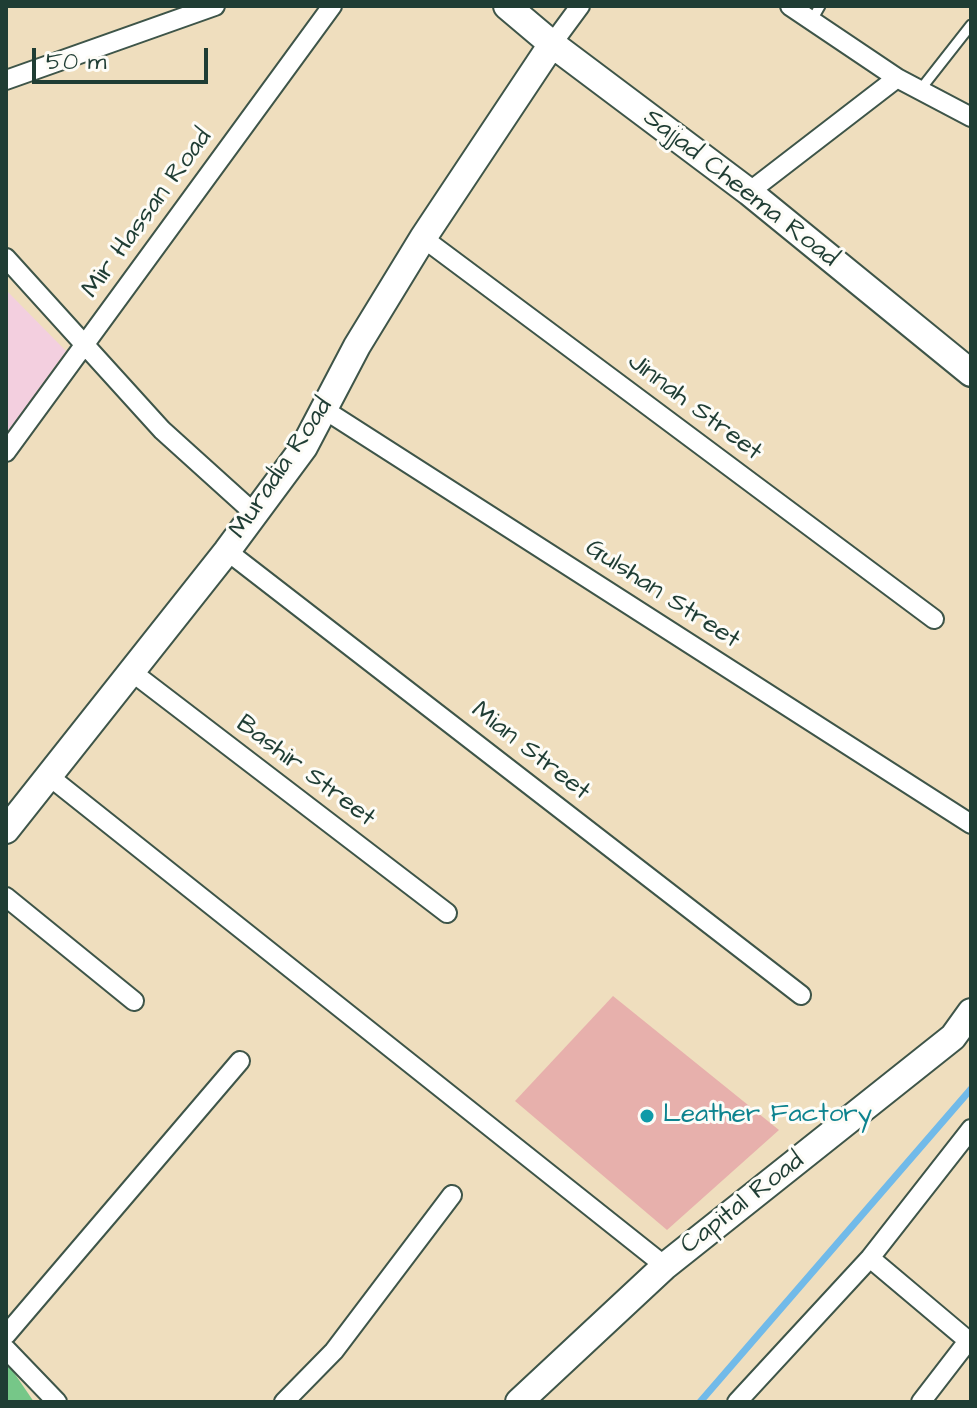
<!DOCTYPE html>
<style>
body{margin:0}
#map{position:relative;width:977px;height:1408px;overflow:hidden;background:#efdebe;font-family:"Architects Daughter",sans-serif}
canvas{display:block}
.frame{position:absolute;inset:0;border:8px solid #1f3d34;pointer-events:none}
.scale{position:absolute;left:32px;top:48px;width:176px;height:36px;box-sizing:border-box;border:4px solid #1f3d34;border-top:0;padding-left:10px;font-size:24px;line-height:28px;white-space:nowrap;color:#1f3d34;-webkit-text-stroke:6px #fdfcf7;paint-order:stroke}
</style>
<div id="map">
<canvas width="977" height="1408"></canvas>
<div class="frame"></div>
<div class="scale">50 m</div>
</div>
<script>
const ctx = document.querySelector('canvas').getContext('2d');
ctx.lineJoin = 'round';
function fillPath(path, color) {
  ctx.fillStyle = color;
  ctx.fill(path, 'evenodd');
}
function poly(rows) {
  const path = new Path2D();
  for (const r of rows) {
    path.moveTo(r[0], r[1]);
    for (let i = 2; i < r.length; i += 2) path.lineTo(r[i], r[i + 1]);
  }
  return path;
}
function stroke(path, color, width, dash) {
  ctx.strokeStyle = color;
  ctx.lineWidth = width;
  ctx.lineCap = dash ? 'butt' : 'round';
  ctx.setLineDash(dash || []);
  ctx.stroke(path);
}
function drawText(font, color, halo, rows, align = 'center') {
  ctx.font = font + ' "Architects Daughter",sans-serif';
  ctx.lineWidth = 6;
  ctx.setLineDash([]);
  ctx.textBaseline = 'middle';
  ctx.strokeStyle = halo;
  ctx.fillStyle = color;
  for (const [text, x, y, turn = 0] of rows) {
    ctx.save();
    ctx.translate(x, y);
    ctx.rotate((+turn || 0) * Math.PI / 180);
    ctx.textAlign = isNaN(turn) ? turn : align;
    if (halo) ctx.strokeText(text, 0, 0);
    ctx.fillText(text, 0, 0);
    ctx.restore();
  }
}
fillPath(poly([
 [6,290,66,351,6,434]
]), '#f3cfdf');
fillPath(poly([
 [6,1361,34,1402,6,1402]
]), '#76c788');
stroke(poly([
 [700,1402,971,1089]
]), '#71bae9', 7);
fillPath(poly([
 [613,996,779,1130,667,1230,515,1101]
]), '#e7b0ac');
const lane = poly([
 [812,20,820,6],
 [920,90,971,25]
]);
const street = poly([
 [790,6,897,78,971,117],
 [552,44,580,6],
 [6,80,215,6],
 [749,192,897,78],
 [423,238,934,619],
 [6,258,162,430,255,514],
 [325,410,971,824],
 [6,452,332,6],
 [227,551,801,995],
 [132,672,447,913],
 [50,777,665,1266],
 [6,897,134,1001],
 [870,1258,971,1343],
 [6,1335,240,1061],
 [6,1349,57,1402],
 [284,1402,334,1351,452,1195],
 [737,1402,870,1258,971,1129],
 [921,1402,968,1341]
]);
const secondary = poly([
 [507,6,552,44,749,192,971,373],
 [6,830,227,551,304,447,357,346,423,238,552,44],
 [519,1402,665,1266,953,1037,971,1012]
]);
stroke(lane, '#3e5549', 13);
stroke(street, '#3e5549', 22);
stroke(secondary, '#3e5549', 30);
stroke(lane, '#fff', 9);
stroke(street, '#fff', 18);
stroke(secondary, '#fff', 26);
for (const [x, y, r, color] of [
 [647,1116,8,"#0f9aa8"]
]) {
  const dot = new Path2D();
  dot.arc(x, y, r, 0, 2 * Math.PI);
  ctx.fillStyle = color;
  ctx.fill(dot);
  stroke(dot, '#fdfcf7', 3);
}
drawText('26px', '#1f3d34', '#fdfcf7', [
 ["Sajjad Cheema Road",740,189,38],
 ["Mir Hassan Road",148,214,-54],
 ["Jinnah Street",694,408,37],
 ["Muradia Road",282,469,-56],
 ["Gulshan Street",662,595,33],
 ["Mian Street",530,752,38],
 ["Bashir Street",305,772,37],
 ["Capital Road",743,1204,-38]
]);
drawText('26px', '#0d838f', '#fdfcf7', [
 ["Leather Factory",663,1116]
], 'left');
</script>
